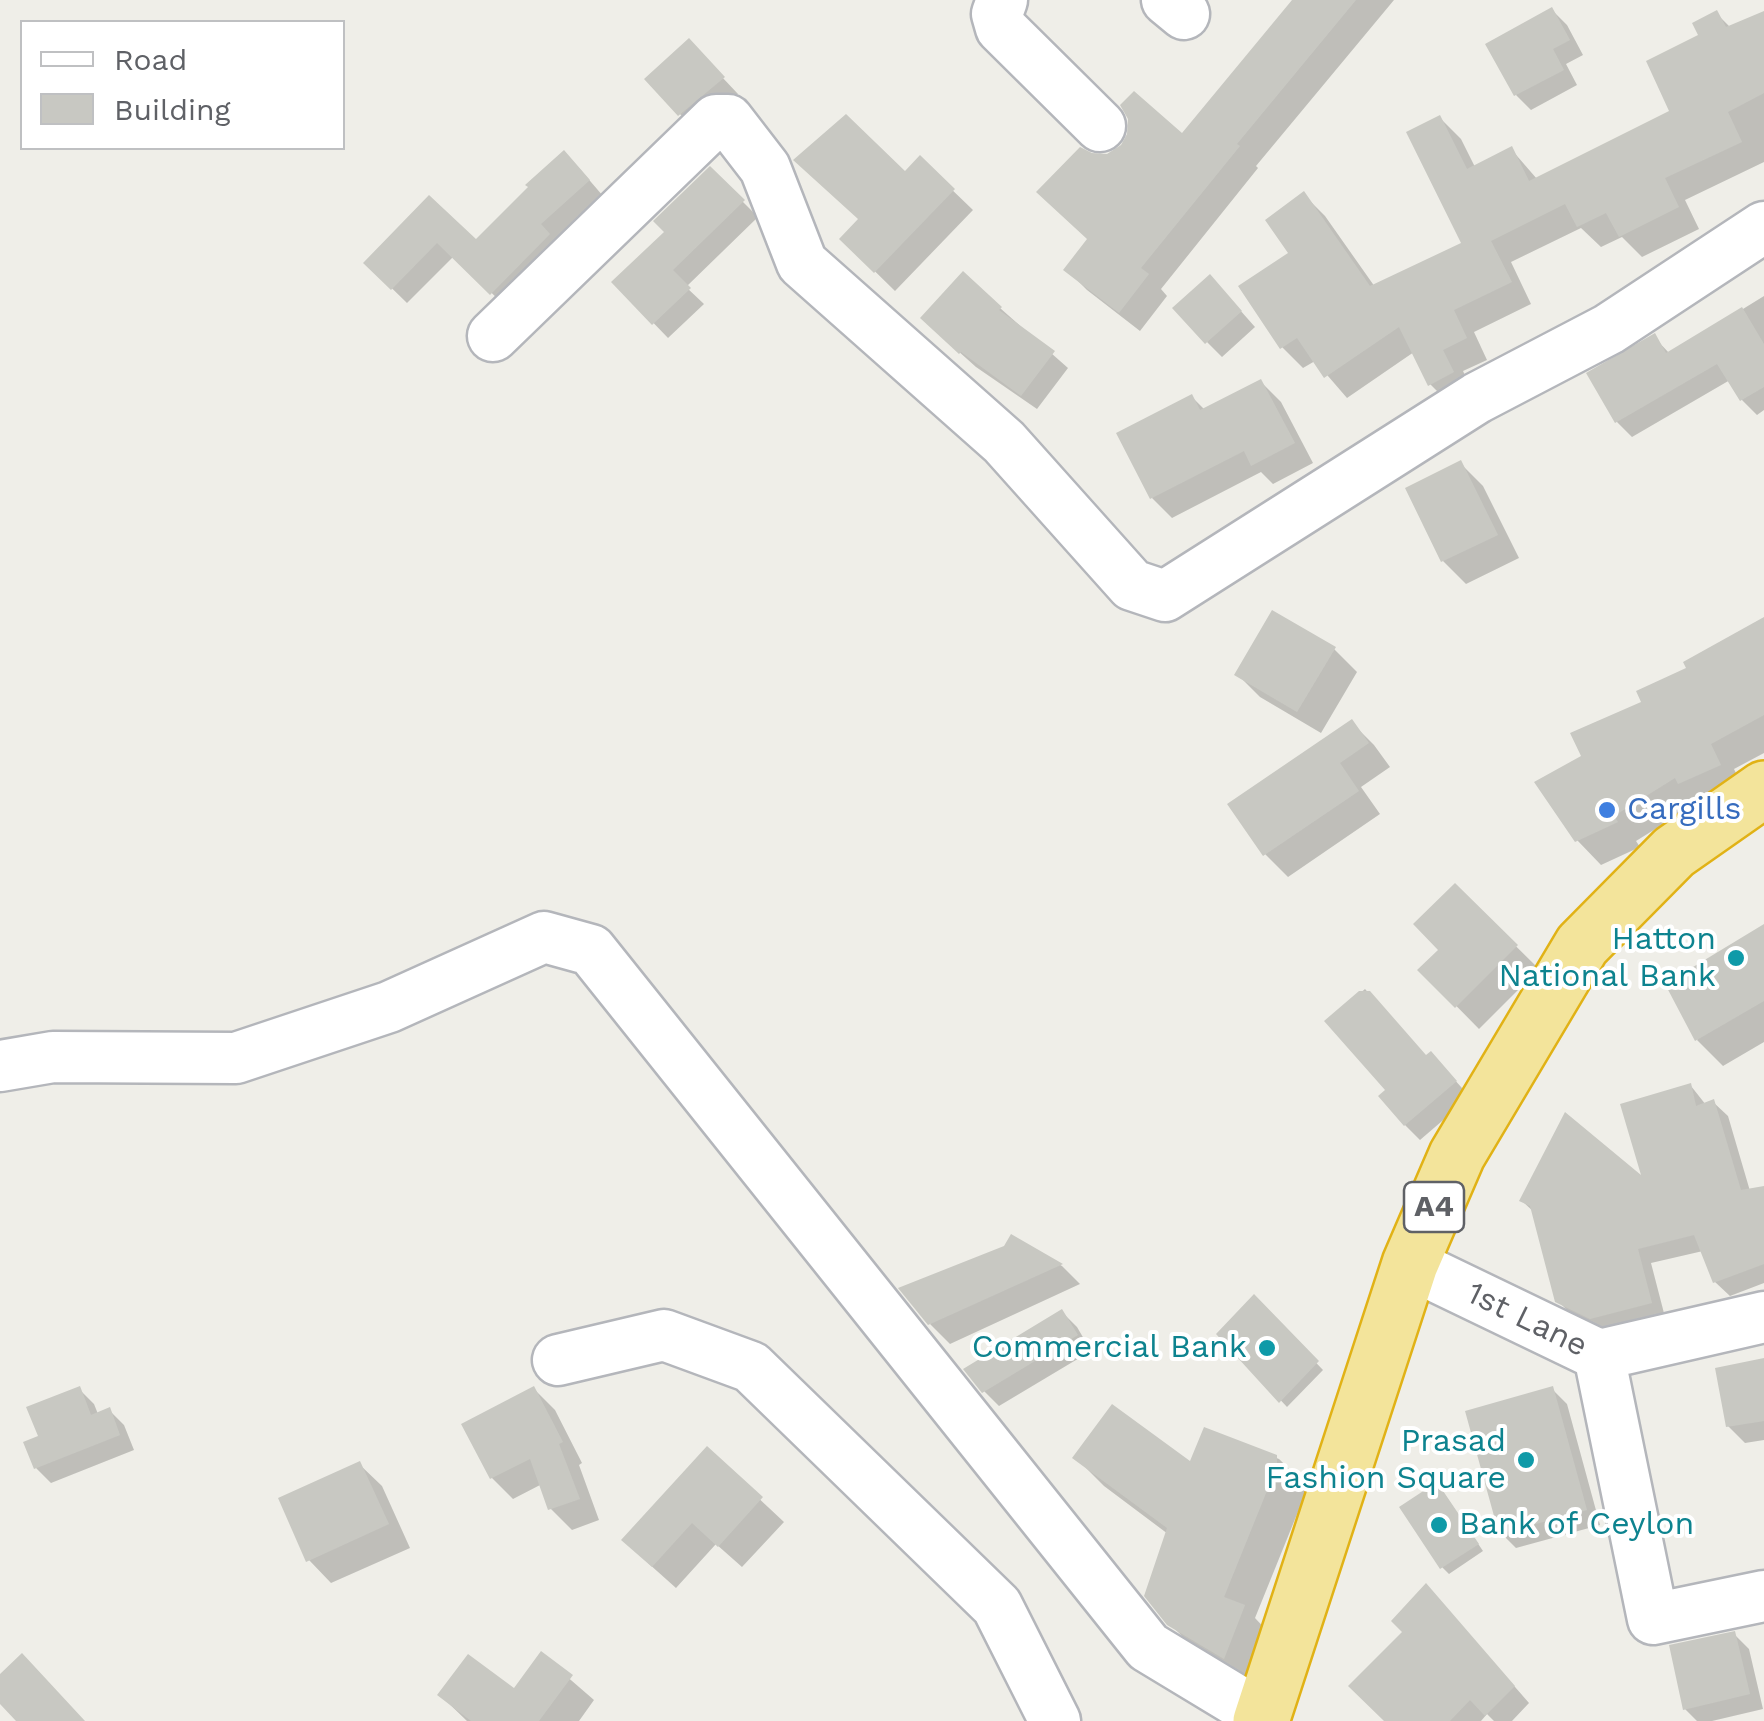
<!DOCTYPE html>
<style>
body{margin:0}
#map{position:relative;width:1764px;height:1721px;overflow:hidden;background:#efeee8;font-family:"Work Sans",sans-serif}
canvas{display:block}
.legend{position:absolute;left:20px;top:20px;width:325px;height:130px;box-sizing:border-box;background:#fff;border:2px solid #bfc0c2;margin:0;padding:12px 18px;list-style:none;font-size:30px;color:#5f6166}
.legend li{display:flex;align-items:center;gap:20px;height:50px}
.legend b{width:50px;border:2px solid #bfc0c2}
</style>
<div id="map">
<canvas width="1764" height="1721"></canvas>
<ul class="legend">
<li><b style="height:12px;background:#fff"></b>Road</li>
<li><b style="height:28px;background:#c8c8c2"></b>Building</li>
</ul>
</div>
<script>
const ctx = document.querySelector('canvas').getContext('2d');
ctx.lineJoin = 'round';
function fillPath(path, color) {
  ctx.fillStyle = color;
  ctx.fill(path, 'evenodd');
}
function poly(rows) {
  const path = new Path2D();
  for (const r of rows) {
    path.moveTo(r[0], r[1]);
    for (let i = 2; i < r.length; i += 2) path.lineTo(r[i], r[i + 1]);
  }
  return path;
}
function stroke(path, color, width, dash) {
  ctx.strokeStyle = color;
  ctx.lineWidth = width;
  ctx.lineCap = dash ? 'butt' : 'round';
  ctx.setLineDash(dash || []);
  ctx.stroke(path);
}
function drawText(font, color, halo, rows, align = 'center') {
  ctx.font = font + ' "Work Sans",sans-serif';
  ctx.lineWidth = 8;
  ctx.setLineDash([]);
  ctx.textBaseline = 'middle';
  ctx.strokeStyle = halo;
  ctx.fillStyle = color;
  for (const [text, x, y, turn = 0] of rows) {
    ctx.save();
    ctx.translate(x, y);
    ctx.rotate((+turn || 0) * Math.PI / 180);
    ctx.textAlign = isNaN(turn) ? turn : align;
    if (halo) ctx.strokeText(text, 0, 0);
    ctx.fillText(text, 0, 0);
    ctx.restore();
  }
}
fillPath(poly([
 [1295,0,1394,0,1256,166,1258,168,1161,289,1167,296,1140,331,1087,290,1067,270,1090,240,1091,156,1107,156,1182,137],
 [1552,10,1567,25,1583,55,1566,64,1577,85,1531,110,1516,95],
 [1716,13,1731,28,1764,13,1764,162,1685,200,1699,229,1642,257,1622,237,1601,247,1581,228,1511,262,1531,304,1474,332,1487,360,1463,371,1474,394,1452,406,1430,384,1414,352,1347,398,1315,361,1303,368,1282,347,1292,253,1304,195,1325,216,1375,287,1464,244,1440,118,1461,139,1475,167,1511,149,1537,179,1673,112,1702,37],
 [689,42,738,94,695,130,648,80],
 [920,159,973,210,895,291,842,239],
 [579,168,603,196,553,241,563,251,507,308,454,256,407,303,366,263,429,198,476,243],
 [710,169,758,217,686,287,704,304,668,338,614,282,667,232],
 [1224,292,1255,327,1222,357,1207,342],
 [1764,296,1764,410,1757,415,1742,400,1730,380,1632,437,1617,422,1589,374,1654,337,1670,354],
 [1000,308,1068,368,1037,409,976,367,938,333],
 [1261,382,1281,402,1313,463,1273,484,1261,472,1172,518,1152,498,1192,397,1205,410],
 [1460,463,1483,486,1519,558,1466,584,1443,561,1408,489],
 [1764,632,1764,753,1734,769,1744,790,1699,802,1636,841,1640,847,1601,865,1577,840,1584,758,1644,703,1690,670],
 [1334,649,1357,672,1321,733,1260,697,1237,674],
 [1351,722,1374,745,1390,767,1361,787,1380,814,1288,877,1265,854],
 [1455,886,1539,969,1479,1029,1421,970,1441,950],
 [1764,933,1764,1042,1723,1066,1697,1040],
 [1365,989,1427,1058,1445,1069,1470,1097,1420,1140,1405,1125,1388,1091,1328,1021],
 [1691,1086,1706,1105,1713,1102,1728,1116,1750,1191,1764,1188,1764,1283,1730,1296,1715,1282,1703,1251,1651,1263,1665,1317,1606,1332,1573,1316,1558,1301,1535,1213,1522,1201,1645,1182],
 [1012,1237,1062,1266,1080,1284,950,1344,930,1324,1005,1248],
 [1254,1298,1323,1370,1287,1407,1219,1334],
 [1062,1312,1077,1327,1091,1351,999,1406,984,1391],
 [1764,1361,1764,1440,1745,1443,1728,1426],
 [79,1389,94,1404,98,1414,109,1410,124,1425,134,1450,51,1483,36,1468,42,1437],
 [534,1389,555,1410,582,1463,579,1465,599,1520,572,1530,551,1509,542,1484,513,1499,492,1478,465,1425],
 [1552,1389,1567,1404,1600,1525,1516,1548,1501,1533],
 [1205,1430,1279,1459,1308,1487,1255,1618,1272,1636,1253,1686,1199,1653,1169,1623,1168,1534,1104,1486,1075,1457,1192,1465],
 [707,1450,784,1522,742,1567,716,1544,676,1588,648,1563],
 [359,1464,382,1486,410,1548,331,1583,309,1560],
 [1443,1492,1483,1551,1449,1574,1442,1567],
 [1441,1602,1529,1703,1512,1721,1494,1721,1487,1714,1481,1721,1387,1721,1405,1632],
 [1734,1634,1749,1649,1763,1709,1712,1721,1697,1721,1685,1709],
 [542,1655,594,1700,579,1721,467,1721,440,1695,514,1691]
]), '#0003');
fillPath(poly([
 [1292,0,1356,0,1237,144,1240,146,1141,268,1149,274,1119,313,1063,270,1087,239,1036,192,1080,147,1092,153,1107,154,1121,145,1127,134,1128,119,1120,105,1134,91,1182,133],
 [1552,7,1570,40,1553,49,1564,70,1514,96,1485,44],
 [1717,10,1726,27,1764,11,1764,93,1728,112,1742,142,1665,178,1679,207,1619,237,1606,213,1577,227,1565,204,1491,241,1512,282,1454,310,1467,338,1443,350,1454,372,1428,386,1399,327,1324,378,1297,338,1280,349,1238,286,1288,253,1265,220,1304,191,1370,286,1461,243,1406,132,1440,115,1467,169,1512,146,1529,181,1669,111,1646,61,1698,35,1692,23],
 [689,38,725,77,678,116,644,79],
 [846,114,905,171,920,155,955,189,874,273,839,239,858,219,793,160],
 [564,150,590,180,541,224,550,234,490,295,437,243,391,290,363,263,429,195,476,239,528,187,525,185],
 [710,166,745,200,673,270,691,288,652,325,611,282,664,232,653,221],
 [963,271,1002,307,999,310,1055,351,1021,396,961,352,959,354,920,318],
 [1210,274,1242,311,1205,344,1172,308],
 [1742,307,1764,344,1764,387,1740,401,1717,364,1615,423,1586,373,1655,333,1666,353],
 [1261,379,1295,443,1251,466,1244,451,1150,499,1116,433,1192,394,1200,410],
 [1461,460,1498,535,1441,562,1405,488],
 [1272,610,1336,647,1297,712,1234,675],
 [1764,617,1764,715,1711,744,1721,765,1678,784,1675,778,1614,816,1618,822,1575,842,1534,782,1581,756,1570,733,1641,702,1636,691,1686,668,1683,662],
 [1352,719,1369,743,1340,763,1359,791,1263,856,1227,804],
 [1455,883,1518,945,1455,1008,1417,970,1438,950,1413,924],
 [1764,924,1764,1001,1695,1041,1665,984],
 [1359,991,1370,991,1426,1055,1431,1051,1457,1081,1404,1126,1378,1096,1385,1090,1324,1021],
 [1691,1083,1696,1106,1714,1099,1741,1190,1764,1186,1764,1264,1713,1283,1694,1235,1638,1249,1652,1303,1590,1319,1555,1302,1530,1206,1519,1201,1565,1112,1641,1175,1620,1104],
 [1011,1234,1063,1264,928,1325,898,1288,1004,1246],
 [1254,1294,1319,1361,1279,1403,1216,1334],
 [1062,1309,1078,1335,982,1393,963,1369],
 [1764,1358,1764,1421,1726,1427,1715,1368],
 [80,1386,91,1415,110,1407,120,1435,34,1469,23,1442,38,1436,26,1407],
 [534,1386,563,1442,559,1444,580,1499,548,1510,530,1459,490,1479,461,1424],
 [1553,1386,1587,1510,1499,1534,1465,1411],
 [1112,1404,1190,1461,1204,1427,1277,1455,1277,1466,1224,1597,1245,1605,1224,1659,1167,1625,1144,1596,1167,1528,1072,1458],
 [707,1446,763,1497,718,1547,692,1523,652,1567,621,1540],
 [360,1461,389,1524,306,1562,278,1498],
 [1437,1482,1479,1544,1440,1569,1399,1507],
 [1426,1583,1515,1686,1485,1716,1470,1700,1450,1721,1384,1721,1348,1686,1402,1632,1391,1621],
 [1735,1631,1750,1694,1683,1710,1669,1645],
 [541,1651,573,1675,539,1721,471,1721,437,1695,468,1654,514,1688],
 [22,1653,85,1721,16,1721,0,1704,0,1674]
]), '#c8c8c2');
const minor = poly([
 [1002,0,997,14,1001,28,1100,126],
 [1167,0,1184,14],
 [493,336,716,120,728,120,765,168,802,263,1004,442,1132,585,1165,596,1477,398,1609,329,1764,227],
 [0,1066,53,1057,236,1058,389,1007,544,937,591,950,1148,1647,1262,1716],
 [1410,1264,1599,1355,1764,1317],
 [1599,1355,1653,1619,1764,1596],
 [558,1360,664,1335,751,1367,997,1606,1055,1721]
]);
const highway = poly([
 [1261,1721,1410,1264,1457,1155,1582,945,1674,852,1764,789]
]);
stroke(minor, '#b4b6bb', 55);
stroke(highway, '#e1b216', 60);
stroke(minor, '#fff', 50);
stroke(highway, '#f3e49b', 55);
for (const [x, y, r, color] of [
 [1607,810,10,"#3f7fe0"],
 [1736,958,10,"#0f9aa8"],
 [1267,1348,10,"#0f9aa8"],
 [1526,1460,10,"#0f9aa8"],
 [1439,1525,10,"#0f9aa8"]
]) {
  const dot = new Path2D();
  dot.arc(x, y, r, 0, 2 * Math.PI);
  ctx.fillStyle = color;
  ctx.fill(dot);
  stroke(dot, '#fff', 4);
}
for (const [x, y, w] of [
 [1434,1207,60]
]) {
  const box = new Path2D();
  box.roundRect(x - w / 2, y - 25, w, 50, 8);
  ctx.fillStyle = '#fff';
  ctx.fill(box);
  stroke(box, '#5f6166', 2.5);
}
drawText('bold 30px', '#5f6166', null, [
 ["A4",1434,1207]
]);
drawText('32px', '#366cbe', '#fff', [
 ["Cargills",1627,810]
], 'left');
drawText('32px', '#0d838f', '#fff', [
 ["Hatton",1716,940],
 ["National Bank",1716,977],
 ["Commercial Bank",1247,1348],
 ["Prasad",1506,1442],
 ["Fashion Square",1506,1479],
 ["Bank of Ceylon",1459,1525,"left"]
], 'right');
drawText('32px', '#5f6166', '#fff', [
 ["1st Lane",1527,1320,26]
]);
</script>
